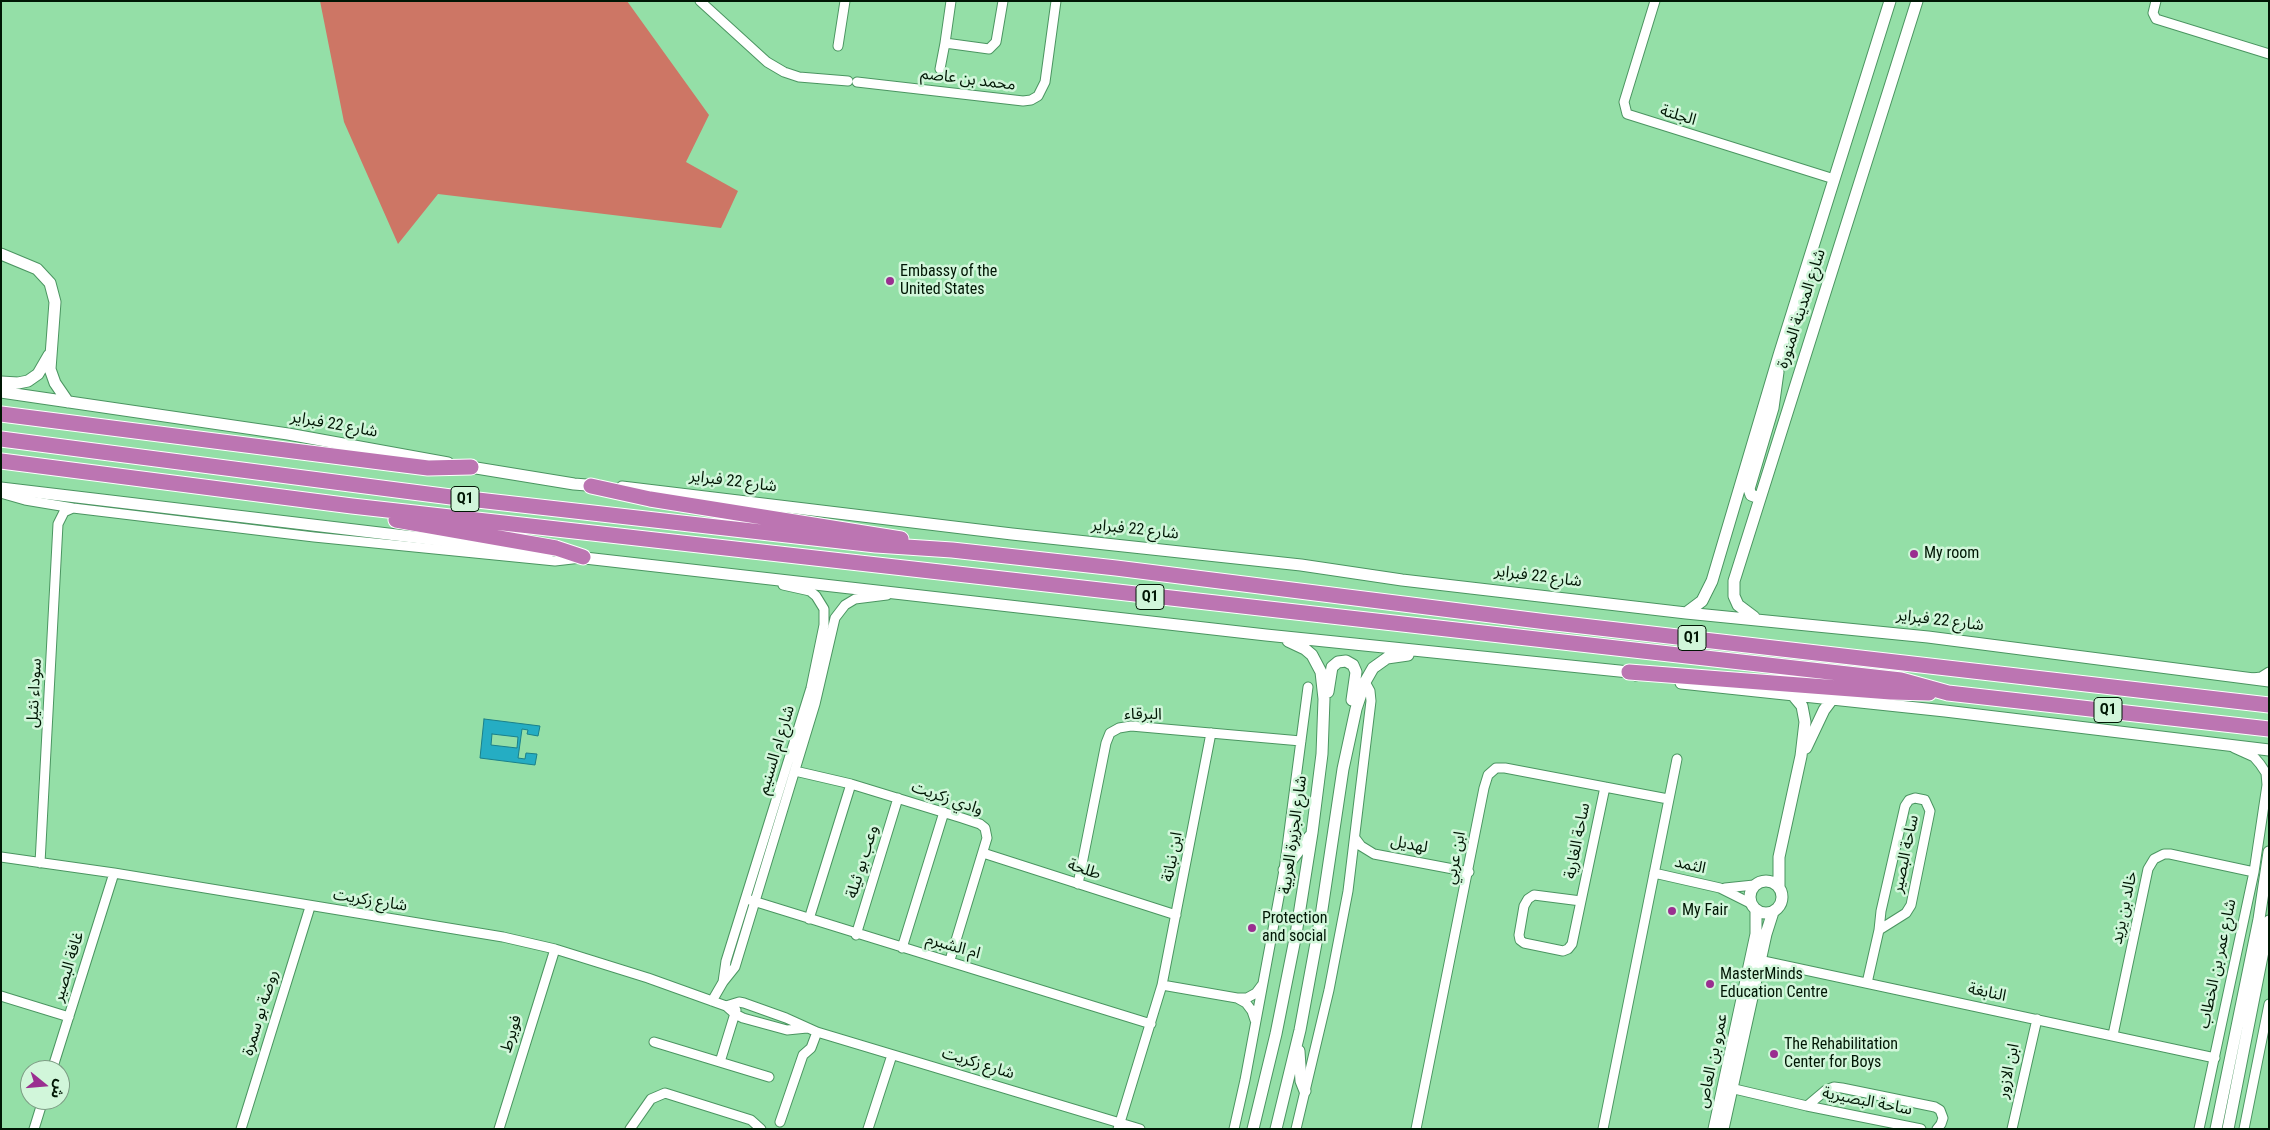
<!DOCTYPE html>
<meta charset="utf-8">
<style>
body{margin:0}
#map{position:relative;width:2270px;height:1130px;overflow:hidden;background:#94dfa7;font-family:"Roboto Condensed","Noto Sans Arabic",sans-serif}
canvas{display:block}
.frame{position:absolute;inset:0;border:2px solid #001604;pointer-events:none}
.north{position:absolute;left:20px;top:1060px;width:50px;height:50px;box-sizing:border-box;background:#d1f6da;border:1px solid #7d9c84;border-radius:50%;rotate:107deg;font-size:14px;font-weight:700;line-height:20px;text-align:center;color:#001604}
.north::after{content:'';display:block;margin:auto;width:18px;height:22px;background:#9a2f90;clip-path:polygon(50% 0,100% 100%,50% 72%,0 100%)}
</style>
<div id="map">
<canvas width="2270" height="1130"></canvas>
<div class="frame"></div>
<div class="north">ش</div>
</div>
<script>
const ctx = document.querySelector('canvas').getContext('2d');
ctx.lineJoin = 'round';
function fillPath(path, color) {
  ctx.fillStyle = color;
  ctx.fill(path, 'evenodd');
}
function poly(rows) {
  const path = new Path2D();
  for (const r of rows) {
    if (r.length === 3) {
      path.moveTo(r[0] + r[2], r[1]);
      path.arc(r[0], r[1], r[2], 0, 2 * Math.PI);
      continue;
    }
    path.moveTo(r[0], r[1]);
    for (let i = 2; i < r.length; i += 2) path.lineTo(r[i], r[i + 1]);
  }
  return path;
}
function stroke(path, color, width, dash) {
  ctx.strokeStyle = color;
  ctx.lineWidth = width;
  ctx.lineCap = dash ? 'butt' : 'round';
  ctx.setLineDash(dash || []);
  ctx.stroke(path);
}
function drawText(font, color, halo, rows, align = 'center') {
  ctx.font = font + ' "Roboto Condensed","Noto Sans Arabic",sans-serif';
  ctx.lineWidth = 5;
  ctx.setLineDash([]);
  ctx.textBaseline = 'middle';
  ctx.strokeStyle = halo;
  ctx.fillStyle = color;
  for (const [text, x, y, turn = 0] of rows) {
    ctx.save();
    ctx.translate(x, y);
    ctx.rotate((+turn || 0) * Math.PI / 180);
    ctx.textAlign = isNaN(turn) ? turn : align;
    if (halo) ctx.strokeText(text, 0, 0);
    ctx.fillText(text, 0, 0);
    ctx.restore();
  }
}
fillPath(poly([
 [320,1,627,1,709,115,686,162,738,191,721,228,438,194,398,244,344,122]
]), '#cd7665');
const water = poly([
 [484,719,540,726,538,736,527,734,528,730,522,729,518,758,525,759,526,753,537,754,535,765,480,758,484,719],
 [492,734,518,737,517,748,491,745,492,734]
]);
fillPath(water, '#25adc3');
stroke(water, '#1a808a', 1);
const street = poly([
 [700,1,767,62,784,72,799,77,848,81],
 [951,1,945,43,989,49,996,42,1003,1],
 [1655,1,1624,102,1627,114,1834,179],
 [2156,1,2153,13,2156,19,2269,54],
 [838,46,845,1],
 [940,69,945,43],
 [857,82,1023,101,1031,100,1038,96,1045,82,1056,1],
 [1,493,25,500,73,508,314,537,555,561,581,558],
 [2253,678,2261,677,2269,672],
 [795,771,851,784,962,818,980,824,985,828,987,838,950,960],
 [1915,798,1925,800,1930,811,1911,905,1906,913,1879,930,1881,911,1905,806,1909,800,1915,798],
 [1355,838,1361,846,1374,854,1469,872],
 [983,853,1176,915],
 [1,857,114,873,503,937,555,949,648,978,726,1006,735,1014,743,1018,787,1030,807,1028],
 [40,863,58,524,64,512,73,508],
 [1654,873,1720,888,1750,903],
 [1078,884,1106,743,1110,733,1119,728,1131,726,1301,741],
 [1725,888,1754,885],
 [750,900,1151,1024],
 [1581,901,1534,895,1528,899,1524,906,1519,935,1520,940,1524,943,1563,951,1568,949,1572,944,1581,901,1605,787],
 [809,919,851,784],
 [856,935,898,798],
 [902,948,944,812],
 [1754,959,2215,1058],
 [723,982,726,961,811,688,824,625,824,609,816,596,810,591,783,585],
 [1867,983,1879,930],
 [1162,985,1237,998,1247,998,1256,993,1262,985],
 [1,996,69,1017],
 [1237,998,1246,1003,1252,1011,1255,1020],
 [712,1001,723,982,735,967,815,704,835,618,845,605,855,599,887,595],
 [726,1006,739,1002,744,1003,786,1018,817,1032,1140,1129],
 [2113,1035,2148,869,2154,859,2164,854,2170,854,2254,872],
 [654,1042,769,1077],
 [720,1062,736,1010],
 [52,1070,114,873],
 [1726,1087,1807,1106],
 [780,1122,803,1055,811,1048,817,1032],
 [34,1129,43,1100],
 [241,1129,310,907],
 [499,1129,555,949],
 [630,1129,651,1099,665,1093,751,1120,761,1129],
 [868,1129,892,1055],
 [1118,1129,1162,985,1211,733],
 [1234,1129,1245,1080,1284,870,1308,687],
 [1296,1129,1329,990,1348,891,1371,701,1370,691,1365,682],
 [1416,1129,1484,788,1488,775,1496,768,1505,768,1668,799],
 [1603,1129,1677,759],
 [1921,1129,1807,1106,1826,1090,1834,1087,1842,1088,1935,1107,1940,1110,1943,1118,1941,1124,1937,1129],
 [2012,1129,2037,1019],
 [2199,1129,2254,872,2267,785,2266,773,2260,764,2254,757,2234,748],
 [2244,1129,2269,1004]
]);
const secondary = poly([
 [1,254,37,269,50,283,55,302,50,369,55,383,68,402],
 [1,382,18,383,28,381,38,374,49,355],
 [1,392,288,434,448,463],
 [464,466,574,484,599,486],
 [622,487,1012,534,1301,565,1402,580,1686,613,1928,637,2269,681],
 [1,488,548,553],
 [1759,498,1751,495,1749,489,1773,408,1778,372],
 [576,557,1266,635,1629,672,1636,675],
 [1686,613,1702,601,1712,581,1779,355,1890,1],
 [1754,617,1738,605,1734,596,1734,581,1917,1],
 [1681,683,1945,711,2269,750],
 [1328,692,1332,667,1338,662,1346,661,1353,665,1356,672,1352,700],
 [1806,748,1824,710,1833,698],
 [1284,870,1310,836],
 [1766,897,16],
 [1779,888,1779,857,1801,756,1805,722,1802,706,1792,694],
 [1299,1051,1301,1081,1305,1091],
 [1253,1129,1276,1034,1296,934,1312,833,1322,754,1324,699,1321,672,1312,655,1305,649,1288,641],
 [1276,1129,1300,1030,1321,916,1343,769,1356,709,1365,682,1373,668,1387,658,1408,655],
 [1714,1129,1756,934,1756,911],
 [1723,1129,1766,934,1773,912],
 [2216,1129,2259,919,2269,852],
 [2228,1129,2269,921]
]);
const highway = poly([
 [1,414,428,468,471,467],
 [1,439,451,497,876,545,952,550,1116,568,1547,622,2269,705],
 [1,461,352,506,1901,680,1948,693,2269,729],
 [591,486,650,499,901,539],
 [396,520,556,548,583,557],
 [1629,672,1891,692,1929,693]
]);
stroke(street, '#4b9561', 11);
stroke(secondary, '#4b9561', 13);
stroke(highway, '#fff', 17);
stroke(street, '#fff', 9);
stroke(secondary, '#fff', 11);
stroke(highway, '#bc75b2', 15);
for (const [x, y, r, color] of [
 [890,281,5,"#9a2f90"],
 [1914,554,5,"#9a2f90"],
 [1672,911,5,"#9a2f90"],
 [1252,928,5,"#9a2f90"],
 [1710,984,5,"#9a2f90"],
 [1774,1054,5,"#9a2f90"]
]) {
  const dot = new Path2D();
  dot.arc(x, y, r, 0, 2 * Math.PI);
  ctx.fillStyle = color;
  ctx.fill(dot);
  stroke(dot, '#d1f6da', 2);
}
for (const [x, y, w] of [
 [465,499,28],
 [1150,597,28],
 [1692,638,28],
 [2108,710,28]
]) {
  const box = new Path2D();
  box.roundRect(x - w / 2, y - 12.5, w, 25, 4);
  ctx.fillStyle = '#d1f6da';
  ctx.fill(box);
  stroke(box, '#001604', 1);
}
drawText('bold 15px', '#001604', null, [
 ["Q1",465,499],
 ["Q1",1150,597],
 ["Q1",1692,638],
 ["Q1",2108,710]
]);
drawText('16px', '#001604', '#d1f6da', [
 ["محمد بن عاصم",968,80,7],
 ["الجلتة",1678,116,17],
 ["شارع المدينة المنورة",1802,309,-72],
 ["شارع 22 فبراير",334,425,10],
 ["شارع 22 فبراير",733,482,7],
 ["شارع 22 فبراير",1135,530,6],
 ["شارع 22 فبراير",1538,577,7],
 ["شارع 22 فبراير",1940,621,7],
 ["سوداء نثيل",35,693,-87],
 ["البرقاء",1143,715],
 ["شارع ام السنيم",777,750,-73],
 ["وادي زكريت",947,799,19],
 ["شارع الجزيرة العربية",1294,835,-82],
 ["ساحة الغارية",1578,841,-79],
 ["لهديل",1409,845,11],
 ["ساحة البصير",1906,854,-78],
 ["ابن نباتة",1173,857,-79],
 ["ابن عربي",1456,858,-79],
 ["وعب بو ثيلة",863,862,-73],
 ["الثمد",1690,866,13],
 ["طلحة",1084,870,18],
 ["شارع زكريت",370,901,9],
 ["خالد بن يزيد",2125,908,-78],
 ["ام الشبرم",953,947,16],
 ["شارع عمر بن الخطاب",2218,964,-78],
 ["غافة البصير",69,967,-73],
 ["النابغة",1987,993,12],
 ["روضة بو سمرة",261,1013,-73],
 ["فويرط",512,1034,-73],
 ["عمرو بن العاص",1713,1061,-78],
 ["شارع زكريت",978,1064,17],
 ["ابن الازور",2009,1071,-78],
 ["ساحة البصيرية",1867,1102,11]
]);
drawText('16px', '#001604', '#d1f6da', [
 ["Embassy of the",900,272],
 ["United States",900,290],
 ["My room",1924,554],
 ["My Fair",1682,911],
 ["Protection",1262,919],
 ["and social",1262,937],
 ["MasterMinds",1720,975],
 ["Education Centre",1720,993],
 ["The Rehabilitation",1784,1045],
 ["Center for Boys",1784,1063]
], 'left');
</script>
